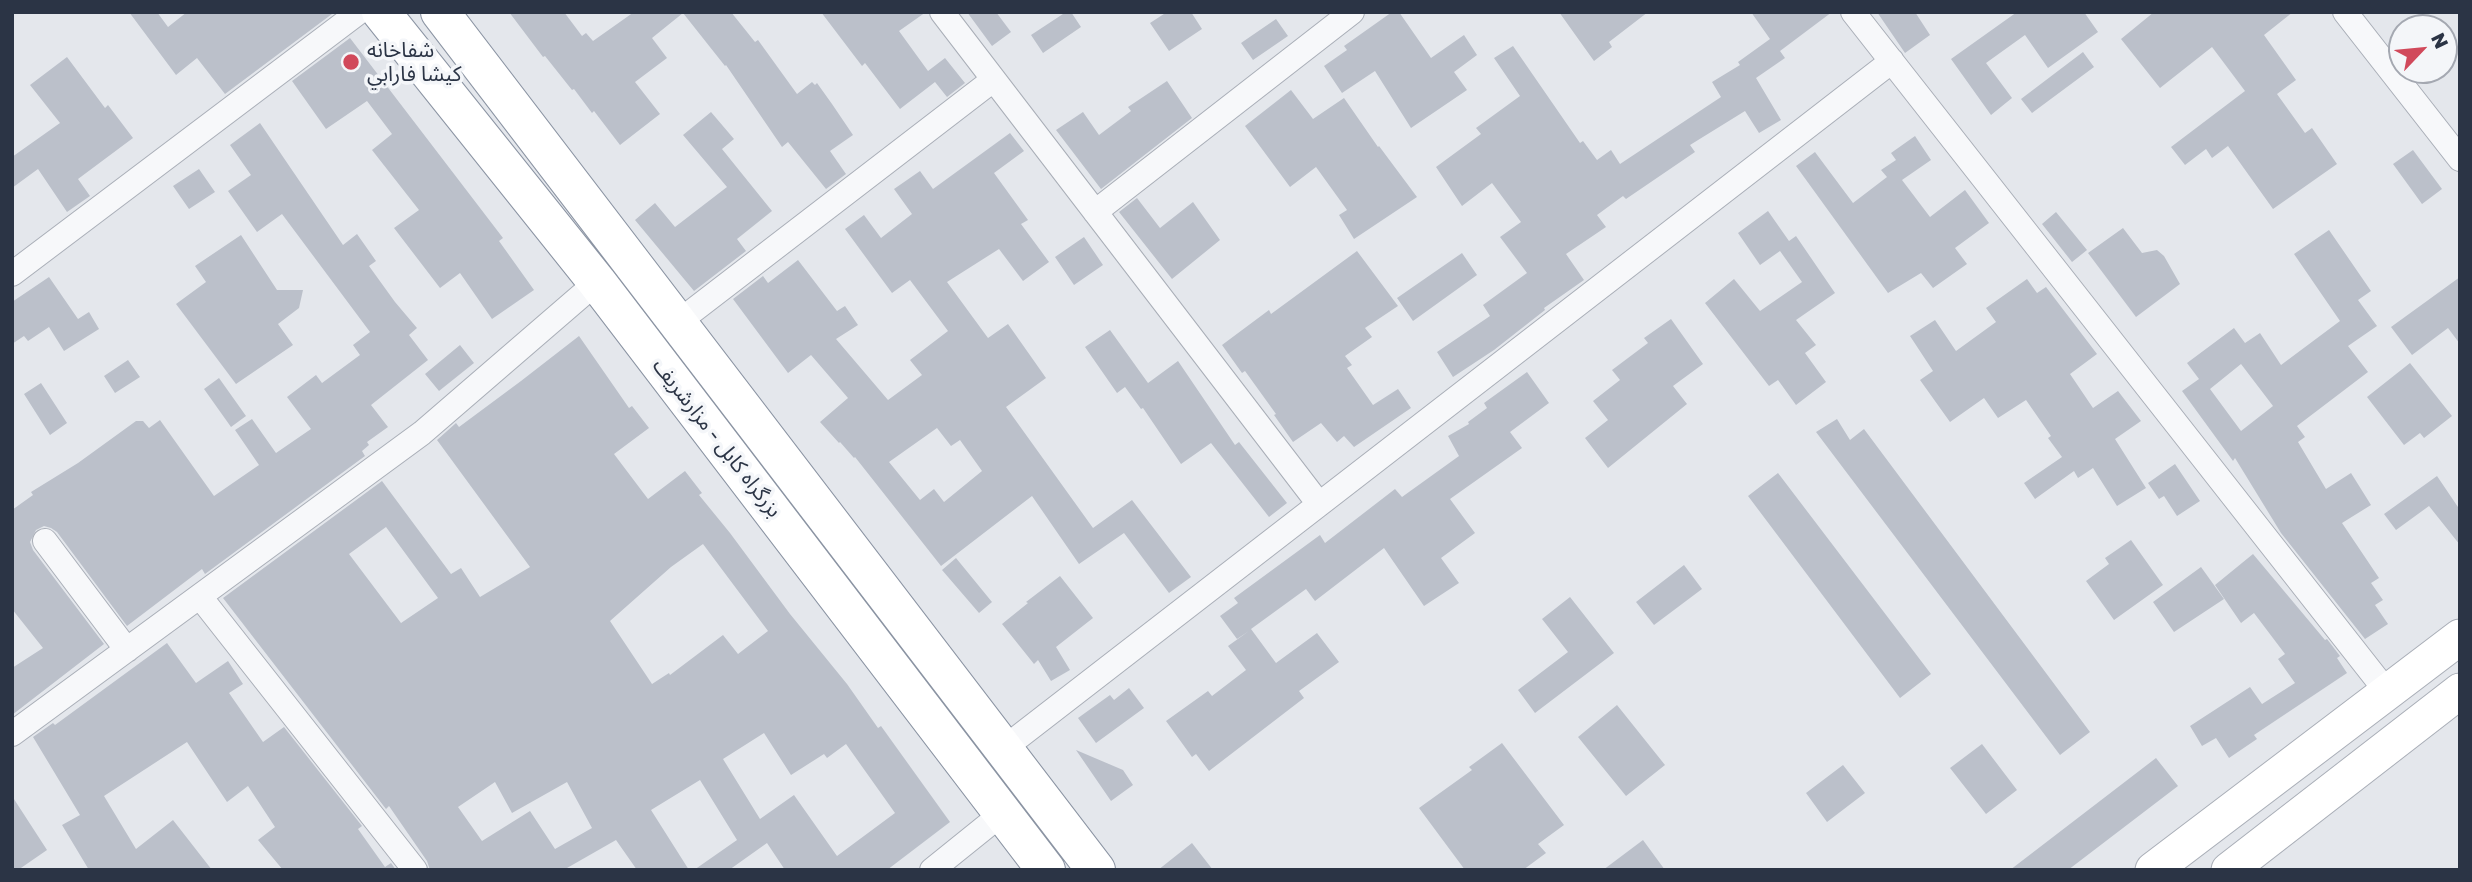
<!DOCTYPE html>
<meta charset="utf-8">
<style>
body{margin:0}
#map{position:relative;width:2472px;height:882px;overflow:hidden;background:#e4e7ec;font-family:"Golos Text",sans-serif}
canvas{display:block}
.frame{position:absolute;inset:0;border:14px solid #2b3445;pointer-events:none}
.north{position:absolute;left:2388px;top:14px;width:70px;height:70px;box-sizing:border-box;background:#f4f6f9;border:2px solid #a4a8b1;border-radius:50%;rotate:64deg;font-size:19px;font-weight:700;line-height:28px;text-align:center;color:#2b3445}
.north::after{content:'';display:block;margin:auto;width:24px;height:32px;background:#d1495b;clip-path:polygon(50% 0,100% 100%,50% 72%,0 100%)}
</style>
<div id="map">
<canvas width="2472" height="882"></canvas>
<div class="frame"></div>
<div class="north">N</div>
</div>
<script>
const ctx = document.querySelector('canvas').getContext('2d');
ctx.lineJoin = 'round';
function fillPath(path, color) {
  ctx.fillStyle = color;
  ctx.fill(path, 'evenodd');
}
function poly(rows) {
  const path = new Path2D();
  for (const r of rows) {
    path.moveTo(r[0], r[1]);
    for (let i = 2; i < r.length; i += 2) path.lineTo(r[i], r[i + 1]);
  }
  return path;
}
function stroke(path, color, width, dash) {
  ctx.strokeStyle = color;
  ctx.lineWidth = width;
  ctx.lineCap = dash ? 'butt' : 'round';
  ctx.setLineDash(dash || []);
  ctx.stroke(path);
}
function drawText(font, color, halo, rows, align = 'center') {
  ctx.font = font + ' "Golos Text","Noto Sans Arabic",sans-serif';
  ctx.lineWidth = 7;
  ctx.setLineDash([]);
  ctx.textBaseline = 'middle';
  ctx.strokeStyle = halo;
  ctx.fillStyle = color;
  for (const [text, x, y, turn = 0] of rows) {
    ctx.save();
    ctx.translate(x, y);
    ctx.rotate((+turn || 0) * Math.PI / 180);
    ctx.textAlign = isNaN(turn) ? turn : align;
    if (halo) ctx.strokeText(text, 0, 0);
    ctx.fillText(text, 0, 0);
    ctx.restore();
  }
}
fillPath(poly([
 [129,12,157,12,168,27,187,12,332,14,225,94,197,58,176,75],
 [509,12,564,12,582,36,586,33,593,41,634,12,731,12,755,42,758,40,797,94,812,82,815,85,817,83,832,104,853,135,830,151,846,174,826,189,788,142,782,147,726,65,725,66,683,13,652,38,667,58,635,82,660,114,620,145,594,111,592,113,574,89,572,90,545,56,543,57],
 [821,12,926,12,899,31,928,71,945,58,965,83,947,97,935,82,900,109,865,63,862,66],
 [967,12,996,12,1011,32,992,46],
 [1066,12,1071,12,1081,27,1043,53,1031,35],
 [1167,12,1191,12,1202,29,1169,51,1150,23],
 [1392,12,1399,12,1431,58,1464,35,1477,55,1454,72,1467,90,1411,128,1375,71,1342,93,1324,66,1347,50,1344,46],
 [1559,12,1648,12,1609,42,1612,47,1594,61],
 [1751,12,1832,12,1780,51,1785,58,1756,78,1781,120,1759,133,1745,111,1690,145,1695,152,1626,199,1623,196,1597,215,1606,227,1566,254,1584,280,1544,308,1545,310,1494,350,1453,377,1437,352,1490,316,1483,305,1527,273,1500,237,1521,222,1492,183,1462,206,1436,167,1481,134,1476,128,1520,96,1494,58,1513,46,1580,143,1583,141,1597,160,1611,150,1620,164,1721,97,1712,82,1740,65,1738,62,1770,39],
 [1877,12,1915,12,1930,35,1905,53],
 [2017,12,2084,12,2098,32,2048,68,2025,35,1986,63,2012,98,1991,115,1951,59],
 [2154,12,2293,12,2264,35,2296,80,2277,94,2305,133,2312,128,2337,164,2273,209,2228,146,2212,158,2206,149,2185,165,2171,147,2245,91,2212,47,2160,88,2121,39],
 [1276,19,1288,36,1253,60,1241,43],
 [350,38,503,238,499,241,534,290,492,319,460,273,440,288,394,228,419,210,372,150,392,134,367,101,326,129,292,81],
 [2083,52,2094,67,2032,113,2021,99],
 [67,57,105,108,108,105,133,138,78,179,90,196,67,212,38,169,12,188,12,157,60,123,30,85],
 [1167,81,1192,118,1101,189,1056,130,1083,112,1099,135,1131,111,1128,107],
 [1291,90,1313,119,1344,98,1378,147,1379,146,1417,197,1354,239,1339,215,1347,210,1316,167,1290,187,1245,126],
 [711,112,734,139,722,149,772,211,737,239,746,251,694,291,635,220,655,203,675,227,727,187,683,135],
 [260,123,343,245,357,234,376,261,369,266,395,302,417,328,409,335,428,360,371,405,388,427,367,442,369,445,362,451,365,456,205,574,202,569,127,626,57,532,51,528,44,526,36,530,30,542,33,550,104,644,12,715,12,668,43,648,12,609,12,510,33,495,31,492,78,463,136,421,143,421,149,428,160,420,214,496,259,465,235,430,252,419,276,453,311,429,287,397,316,375,322,383,360,355,353,345,370,332,282,214,257,232,228,191,251,175,230,145],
 [1010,133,1024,151,994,173,1028,220,1021,224,1049,262,1023,281,999,249,947,282,988,338,1008,324,1046,378,1006,407,1093,528,1132,500,1191,577,1169,593,1124,533,1079,564,1032,496,941,566,855,457,854,458,840,442,839,443,820,422,848,398,811,355,788,373,733,299,763,276,768,283,798,260,837,311,845,306,858,325,836,339,888,400,922,375,910,360,948,331,910,280,892,293,845,229,864,215,881,238,912,214,894,189,920,171,933,189],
 [937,428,951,446,960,440,982,471,944,502,934,489,920,500,889,462],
 [1915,136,1931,160,1902,180,1930,217,1965,190,1989,223,1955,248,1967,264,1933,288,1921,273,1888,293,1796,166,1815,152,1853,203,1887,177,1881,170,1896,160,1891,153],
 [2413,150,2442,189,2422,204,2393,164],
 [199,169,215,192,189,209,173,186],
 [1137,198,1160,228,1193,202,1220,240,1172,279,1119,212],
 [1768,211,1789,241,1796,236,1835,293,1796,320,1816,345,1805,353,1826,382,1796,405,1778,380,1769,386,1705,303,1734,279,1760,311,1802,282,1780,251,1760,265,1738,233],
 [2056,212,2087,250,2072,262,2042,224],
 [2123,228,2142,253,2157,250,2164,256,2180,284,2136,317,2088,253],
 [2329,230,2371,291,2358,300,2377,326,2348,346,2368,372,2297,426,2305,437,2298,442,2326,489,2351,473,2371,505,2342,523,2379,578,2371,583,2383,600,2375,605,2388,624,2365,639,2281,533,2235,458,2233,461,2182,391,2199,379,2187,363,2234,328,2245,343,2260,333,2281,365,2340,321,2294,254],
 [2241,364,2273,406,2241,431,2210,389],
 [241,235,277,290,303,290,299,308,278,324,293,345,236,384,176,304,206,282,195,266],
 [1084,237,1103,265,1074,285,1055,257],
 [1357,251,1398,306,1365,328,1372,337,1345,356,1352,365,1347,368,1373,405,1398,389,1411,408,1354,447,1344,436,1337,442,1321,423,1293,442,1274,415,1276,414,1245,371,1242,373,1222,345,1269,310,1271,314],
 [1462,253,1477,275,1413,321,1397,298],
 [49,277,78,319,89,312,99,329,64,351,49,327,28,341,24,336,12,344,12,302],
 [2460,277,2460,344,2448,328,2412,355,2391,327],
 [2027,279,2037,293,2046,287,2097,354,2070,374,2093,408,2118,391,2141,421,2115,439,2146,488,2117,506,2093,468,2078,478,2074,471,2035,499,2024,483,2062,457,2048,438,2051,436,2026,400,1998,418,1984,398,1950,422,1920,380,1933,371,1910,336,1935,320,1956,351,1996,322,1986,308],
 [1671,319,1703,364,1673,386,1687,404,1608,468,1585,438,1608,420,1593,401,1620,380,1612,370,1648,343,1644,338],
 [1110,330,1148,383,1178,361,1235,445,1239,442,1287,503,1269,517,1211,443,1181,464,1143,408,1141,409,1125,387,1117,393,1085,347],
 [579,336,629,408,632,406,649,428,614,454,648,499,685,471,702,493,699,495,730,533,790,614,847,684,878,728,881,726,950,822,887,870,785,870,767,843,729,870,694,870,737,840,700,780,651,810,689,870,637,870,616,840,567,868,568,870,430,870,427,861,389,806,386,809,223,598,382,481,451,574,461,568,480,597,530,567,437,440,456,423,459,427,521,381],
 [386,527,438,598,401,623,349,554],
 [703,544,768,631,738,654,723,635,670,675,669,673,652,684,610,621,671,567],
 [764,733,791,775,824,754,827,758,846,744,895,813,837,856,794,795,760,819,723,759],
 [495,782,512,813,567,782,592,828,555,849,530,811,482,841,458,807],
 [460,345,474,363,439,391,425,374],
 [128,360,140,377,115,393,104,376],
 [2410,363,2452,416,2424,438,2420,433,2404,445,2367,397],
 [1527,372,1549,403,1510,432,1522,448,1450,499,1475,533,1441,558,1459,583,1424,606,1384,548,1315,601,1306,589,1251,629,1276,663,1317,633,1339,662,1299,691,1304,698,1209,771,1196,754,1192,757,1166,721,1208,691,1212,696,1246,670,1228,646,1249,631,1237,639,1220,616,1238,603,1234,598,1320,535,1325,543,1395,489,1402,497,1459,456,1448,436,1469,424,1468,422,1487,408,1484,403],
 [219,378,246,416,231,427,204,389],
 [41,383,67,423,50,435,24,394],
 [1837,419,1850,440,1864,429,2090,732,2060,755,1816,432],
 [2175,464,2200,501,2177,516,2164,496,2159,499,2148,483],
 [1778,473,1931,674,1900,698,1748,496],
 [2437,476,2460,510,2460,545,2429,506,2396,530,2384,514],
 [2131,540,2163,585,2114,620,2086,581,2109,564,2105,558],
 [2253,554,2325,640,2327,639,2340,656,2337,658,2347,673,2254,735,2257,739,2229,758,2216,738,2202,746,2190,726,2250,687,2262,704,2295,683,2278,659,2285,654,2254,613,2241,623,2215,585],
 [956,558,992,602,979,613,942,570],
 [1684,565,1702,589,1654,625,1636,602],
 [2201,567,2224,599,2174,632,2153,602],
 [1060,576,1093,618,1056,647,1070,670,1051,681,1038,660,1034,664,1002,624,1028,603,1026,602],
 [1570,597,1614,653,1535,713,1518,690,1568,652,1542,619],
 [167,643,196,683,228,661,243,684,229,693,263,742,284,727,362,826,358,829,385,867,391,863,396,870,283,870,258,840,275,827,248,786,227,802,187,742,104,796,136,849,173,820,212,870,89,870,62,825,80,815,33,737,53,723,55,725],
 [1129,688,1144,708,1096,743,1078,718,1110,695,1114,700],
 [1617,705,1665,765,1626,796,1578,737],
 [1502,743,1564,825,1538,844,1546,853,1523,870,1465,870,1419,808,1472,770,1469,767],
 [1982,744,2017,790,1986,814,1950,768],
 [1076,750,1123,770,1133,785,1111,801],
 [2156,758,2178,786,2068,870,2010,870],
 [1843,765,1865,793,1827,822,1806,793],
 [12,796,47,850,18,870,12,870],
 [1643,840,1665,870,1603,870],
 [1192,843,1213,870,1158,870]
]), '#bbc0ca');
const minor = poly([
 [942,12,1319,504],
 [1853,12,2387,692],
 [2345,12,2460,159],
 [1095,212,1352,12],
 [12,274,359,12],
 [677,323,993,80],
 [45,541,127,650],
 [201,598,415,870],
 [12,734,422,433,597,282],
 [1003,749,1892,61],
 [932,870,1004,812]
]);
const secondary = poly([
 [2153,870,2460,637],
 [2229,870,2460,691]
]);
const trunk = poly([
 [381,12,597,282,1046,870],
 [440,12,1096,870]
]);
stroke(minor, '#a9aeb7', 26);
stroke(secondary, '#a9aeb7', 37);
stroke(trunk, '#8b94a3', 40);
stroke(minor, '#f7f8fa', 24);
stroke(secondary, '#fff', 35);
stroke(trunk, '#fff', 38);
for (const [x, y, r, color] of [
 [351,62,9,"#d1495b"]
]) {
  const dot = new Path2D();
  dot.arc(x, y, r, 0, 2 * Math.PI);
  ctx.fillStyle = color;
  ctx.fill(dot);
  stroke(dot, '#f4f6f9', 2.5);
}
drawText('21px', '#2b3445', '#f4f6f9', [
 ["شفاخانه",367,50],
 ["كيشا فارابي",367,74]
], 'left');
drawText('21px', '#2b3445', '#f4f6f9', [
 ["بزرگراه کابل - مزارشریف",717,438,52]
]);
</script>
